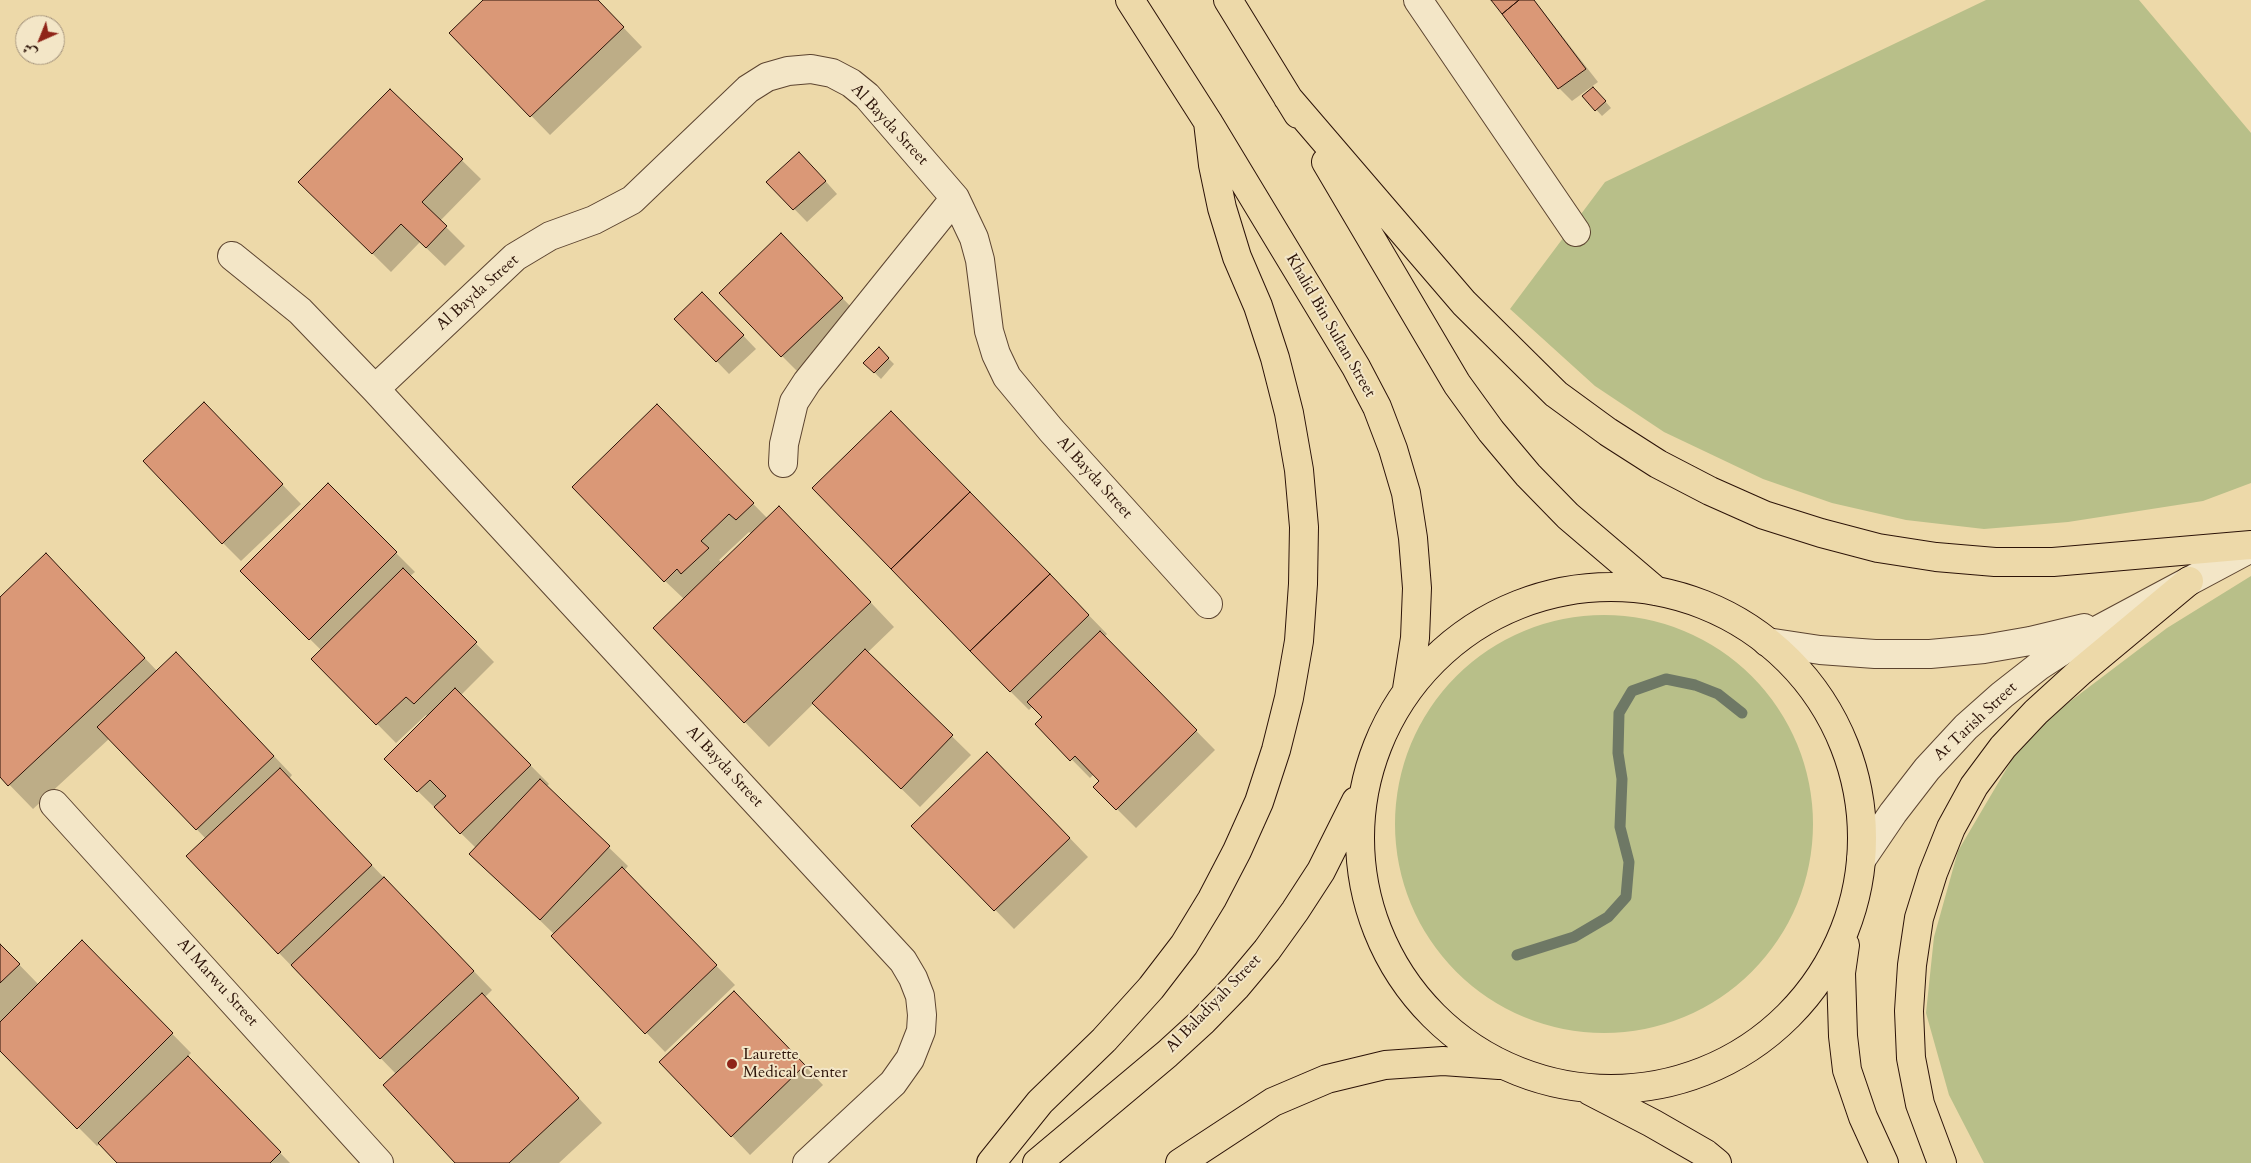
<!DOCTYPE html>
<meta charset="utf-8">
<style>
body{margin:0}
#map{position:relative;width:2251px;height:1163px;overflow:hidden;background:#edd9a9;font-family:Cardo,Amiri,serif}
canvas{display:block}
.north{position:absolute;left:15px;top:15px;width:50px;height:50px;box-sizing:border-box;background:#f3e6c7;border:1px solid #a3927b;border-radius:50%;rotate:224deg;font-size:14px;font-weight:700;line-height:20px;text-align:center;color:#2c1308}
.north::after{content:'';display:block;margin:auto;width:18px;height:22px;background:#8f2418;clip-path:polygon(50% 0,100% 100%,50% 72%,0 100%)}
</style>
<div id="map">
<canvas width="2251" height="1163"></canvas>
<div class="north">ش</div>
</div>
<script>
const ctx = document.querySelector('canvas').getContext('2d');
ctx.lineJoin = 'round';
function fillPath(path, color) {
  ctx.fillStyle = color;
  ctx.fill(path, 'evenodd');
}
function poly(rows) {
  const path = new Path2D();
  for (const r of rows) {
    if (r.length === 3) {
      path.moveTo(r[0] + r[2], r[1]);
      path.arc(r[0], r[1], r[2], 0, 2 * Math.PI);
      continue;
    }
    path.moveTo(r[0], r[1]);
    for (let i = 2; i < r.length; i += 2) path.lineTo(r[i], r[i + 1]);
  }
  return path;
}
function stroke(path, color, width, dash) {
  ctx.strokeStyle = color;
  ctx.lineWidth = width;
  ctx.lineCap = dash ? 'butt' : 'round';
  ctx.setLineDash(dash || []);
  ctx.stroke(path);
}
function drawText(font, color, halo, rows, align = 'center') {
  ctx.font = font + ' Cardo,serif';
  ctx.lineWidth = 4;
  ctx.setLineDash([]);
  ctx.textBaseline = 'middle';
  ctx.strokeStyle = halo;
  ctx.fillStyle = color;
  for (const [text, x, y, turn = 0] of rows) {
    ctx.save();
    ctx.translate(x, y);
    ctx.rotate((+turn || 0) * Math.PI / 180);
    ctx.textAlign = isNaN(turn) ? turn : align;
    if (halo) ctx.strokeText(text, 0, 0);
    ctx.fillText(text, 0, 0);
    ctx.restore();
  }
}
fillPath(poly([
 [1986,0,2139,0,2251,133,2251,483,2203,501,2068,522,1984,529,1906,520,1832,503,1763,479,1664,432,1595,386,1510,309,1605,182],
 [2251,576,2251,1163,1984,1163,1949,1095,1926,1013,1934,937,1958,851,2027,734,2167,628],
 [1604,824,209]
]), '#b8bf89');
fillPath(poly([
 [485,0,597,0,642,47,550,135,451,33],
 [1493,0,1534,0,1598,82,1572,101,1559,88],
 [390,90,481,179,440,221,465,246,445,266,420,242,391,272,300,182],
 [1599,94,1611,108,1602,116,1584,96],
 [812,166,837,194,807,222,768,182],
 [799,254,861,317,801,375,782,356],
 [715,306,756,349,729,374,676,319],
 [879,349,894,364,881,379,865,363],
 [223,423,301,504,241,561,223,543],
 [676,425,768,519,804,532,894,627,867,653,971,755,920,807,814,703,769,747,654,628,684,599,665,581],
 [749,532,752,534,722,563,719,560],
 [910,431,1107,634,1104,637,1215,750,1136,828,1095,787,1101,781,1094,774,1090,778,1037,724,1044,717,1033,706,1029,710,1010,691],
 [328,485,415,572,410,576,494,662,461,695,549,784,546,787,628,866,624,871,735,985,665,1052,553,936,554,934,490,872,476,848,385,759,428,717,426,715,396,743,313,659,321,650,241,571],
 [70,579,158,672,195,673,292,775,289,779,492,990,485,997,602,1123,559,1163,457,1163,396,1074,279,953,206,839,110,738,33,809,0,775,0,598],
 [1006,772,1088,857,1014,929,913,826],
 [82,942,191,1053,187,1057,290,1163,119,1163,100,1144,97,1146,0,1049,0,945,39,985],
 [753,1011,823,1085,750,1155,732,1136]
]), '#0003');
stroke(poly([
 [1517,955,1574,937,1608,917,1626,897,1629,862,1620,827,1622,779,1618,753,1619,713,1632,691,1666,679,1695,685,1718,694,1742,713]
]), '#6e7865', 11);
const building = poly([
 [483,0,598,0,624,27,530,117,449,33,483,0],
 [1491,0,1519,0,1502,14,1491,0],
 [1519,0,1534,0,1586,69,1558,89,1502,14,1519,0],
 [1593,87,1606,101,1595,111,1582,96,1593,87],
 [390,89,463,159,422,202,447,226,426,248,401,224,372,254,298,182,390,89],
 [799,152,826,181,793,210,766,182,799,152],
 [781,233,843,298,781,357,719,293,781,233],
 [702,292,744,335,716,362,674,319,702,292],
 [879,347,889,358,874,373,863,363,879,347],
 [204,402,283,484,222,544,143,461,204,402],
 [657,404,754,503,736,520,729,514,701,541,709,548,681,574,677,569,664,582,572,487,657,404],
 [891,411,970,492,891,569,812,488,891,411],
 [328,483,397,552,309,640,240,571,328,483],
 [970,492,1050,574,970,651,891,569,970,492],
 [779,506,871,602,744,723,653,628,779,506],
 [46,553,145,658,8,786,0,777,0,597,46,553],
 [403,568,477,642,414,704,406,697,376,725,311,659,403,568],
 [1050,574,1089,615,1010,692,970,651,1050,574],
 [1100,631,1197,730,1116,810,1093,787,1099,781,1075,756,1070,761,1035,724,1042,717,1027,702,1100,631],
 [865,649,953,735,901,789,812,703,865,649],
 [176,652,274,756,196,830,97,727,176,652],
 [455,688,531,765,460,834,434,807,446,796,430,780,417,792,384,759,455,688],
 [987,752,1070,838,994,911,911,826,987,752],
 [280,768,372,865,278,954,186,856,280,768],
 [540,779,610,846,540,920,469,854,540,779],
 [622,867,717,965,645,1034,551,936,622,867],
 [384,877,474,971,380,1059,291,965,384,877],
 [82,940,173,1033,77,1129,0,1051,0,1022,82,940],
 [0,944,20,964,0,983,0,944],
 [734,991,805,1065,731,1137,659,1062,734,991],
 [482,993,579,1098,509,1163,455,1163,383,1085,482,993],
 [188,1056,281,1152,270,1163,117,1163,98,1143,188,1056]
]);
fillPath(building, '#da9877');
stroke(building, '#2c1308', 1);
const minor = poly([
 [1418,0,1576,232],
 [232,256,300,311,375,389,903,961,913,978,920,996,922,1015,921,1031,910,1059,893,1083,807,1163],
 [375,389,515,257,550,236,594,220,632,200,748,89,767,77,788,71,811,69,832,73,851,83,867,96,955,198,974,238,980,260,989,331,996,354,1007,377,1051,430,1208,604],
 [783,463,784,444,794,402,807,382,955,198],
 [1767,642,1820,650,1875,654,1930,654,1984,649,2030,641,2084,628],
 [54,804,379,1163],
 [1861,860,1893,813,1927,769,1966,727,2002,695,2039,666,2079,640,2251,548]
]);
const major = poly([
 [1130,0,1208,122,1356,367,1377,407,1393,449,1406,493,1413,538,1417,588,1415,638,1407,689],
 [1228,0,1298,114],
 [1288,98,1464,303,1556,394,1608,432,1658,464,1710,491,1764,515,1821,533,1878,548,1936,557,1995,562,2053,562,2251,545],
 [1326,162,1457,384,1491,431,1528,475,1568,516,1656,591],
 [1611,838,251],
 [1845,945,1841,973,1843,1036,1847,1070,1863,1117,1884,1163],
 [1590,1091,1652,1123,1706,1154,1717,1163],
 [991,1163,1040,1102,1104,1040,1151,988,1184,945,1212,899,1237,851,1259,802,1276,750,1289,698,1299,641,1303,584,1304,527,1299,470,1289,413,1275,358,1258,306,1237,257,1222,208,1213,165,1208,122],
 [1037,1163,1167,1054,1202,1022,1236,987,1267,950,1295,911,1321,871,1356,801],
 [1180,1163,1273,1102,1327,1079,1385,1065,1443,1061,1499,1065],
 [1942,1163,1920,1104,1911,1058,1909,1011,1912,965,1919,918,1933,873,1951,828,1974,786,2003,747,2036,712,2081,671,2189,581]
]);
stroke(minor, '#5c4430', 30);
stroke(major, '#2c1308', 30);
stroke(minor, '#f3e6c7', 28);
stroke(major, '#edd9a9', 28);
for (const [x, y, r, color] of [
 [732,1064,6,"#8f2418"]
]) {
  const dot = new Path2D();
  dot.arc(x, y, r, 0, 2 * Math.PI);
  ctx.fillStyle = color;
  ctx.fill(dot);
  stroke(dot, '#f3e6c7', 2);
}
drawText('16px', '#2c1308', '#f3e6c7', [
 ["Al Bayda Street",889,125,47],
 ["Al Bayda Street",478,293,-42],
 ["Khalid Bin Sultan Street",1330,326,60],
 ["Al Bayda Street",1094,478,48],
 ["At Tarish Street",1976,722,-43],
 ["Al Bayda Street",724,767,47],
 ["Al Marwu Street",217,983,48],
 ["Al Baladiyah Street",1214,1004,-46]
]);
drawText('16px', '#2c1308', '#f3e6c7', [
 ["Laurette",743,1055],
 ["Medical Center",743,1073]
], 'left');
</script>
